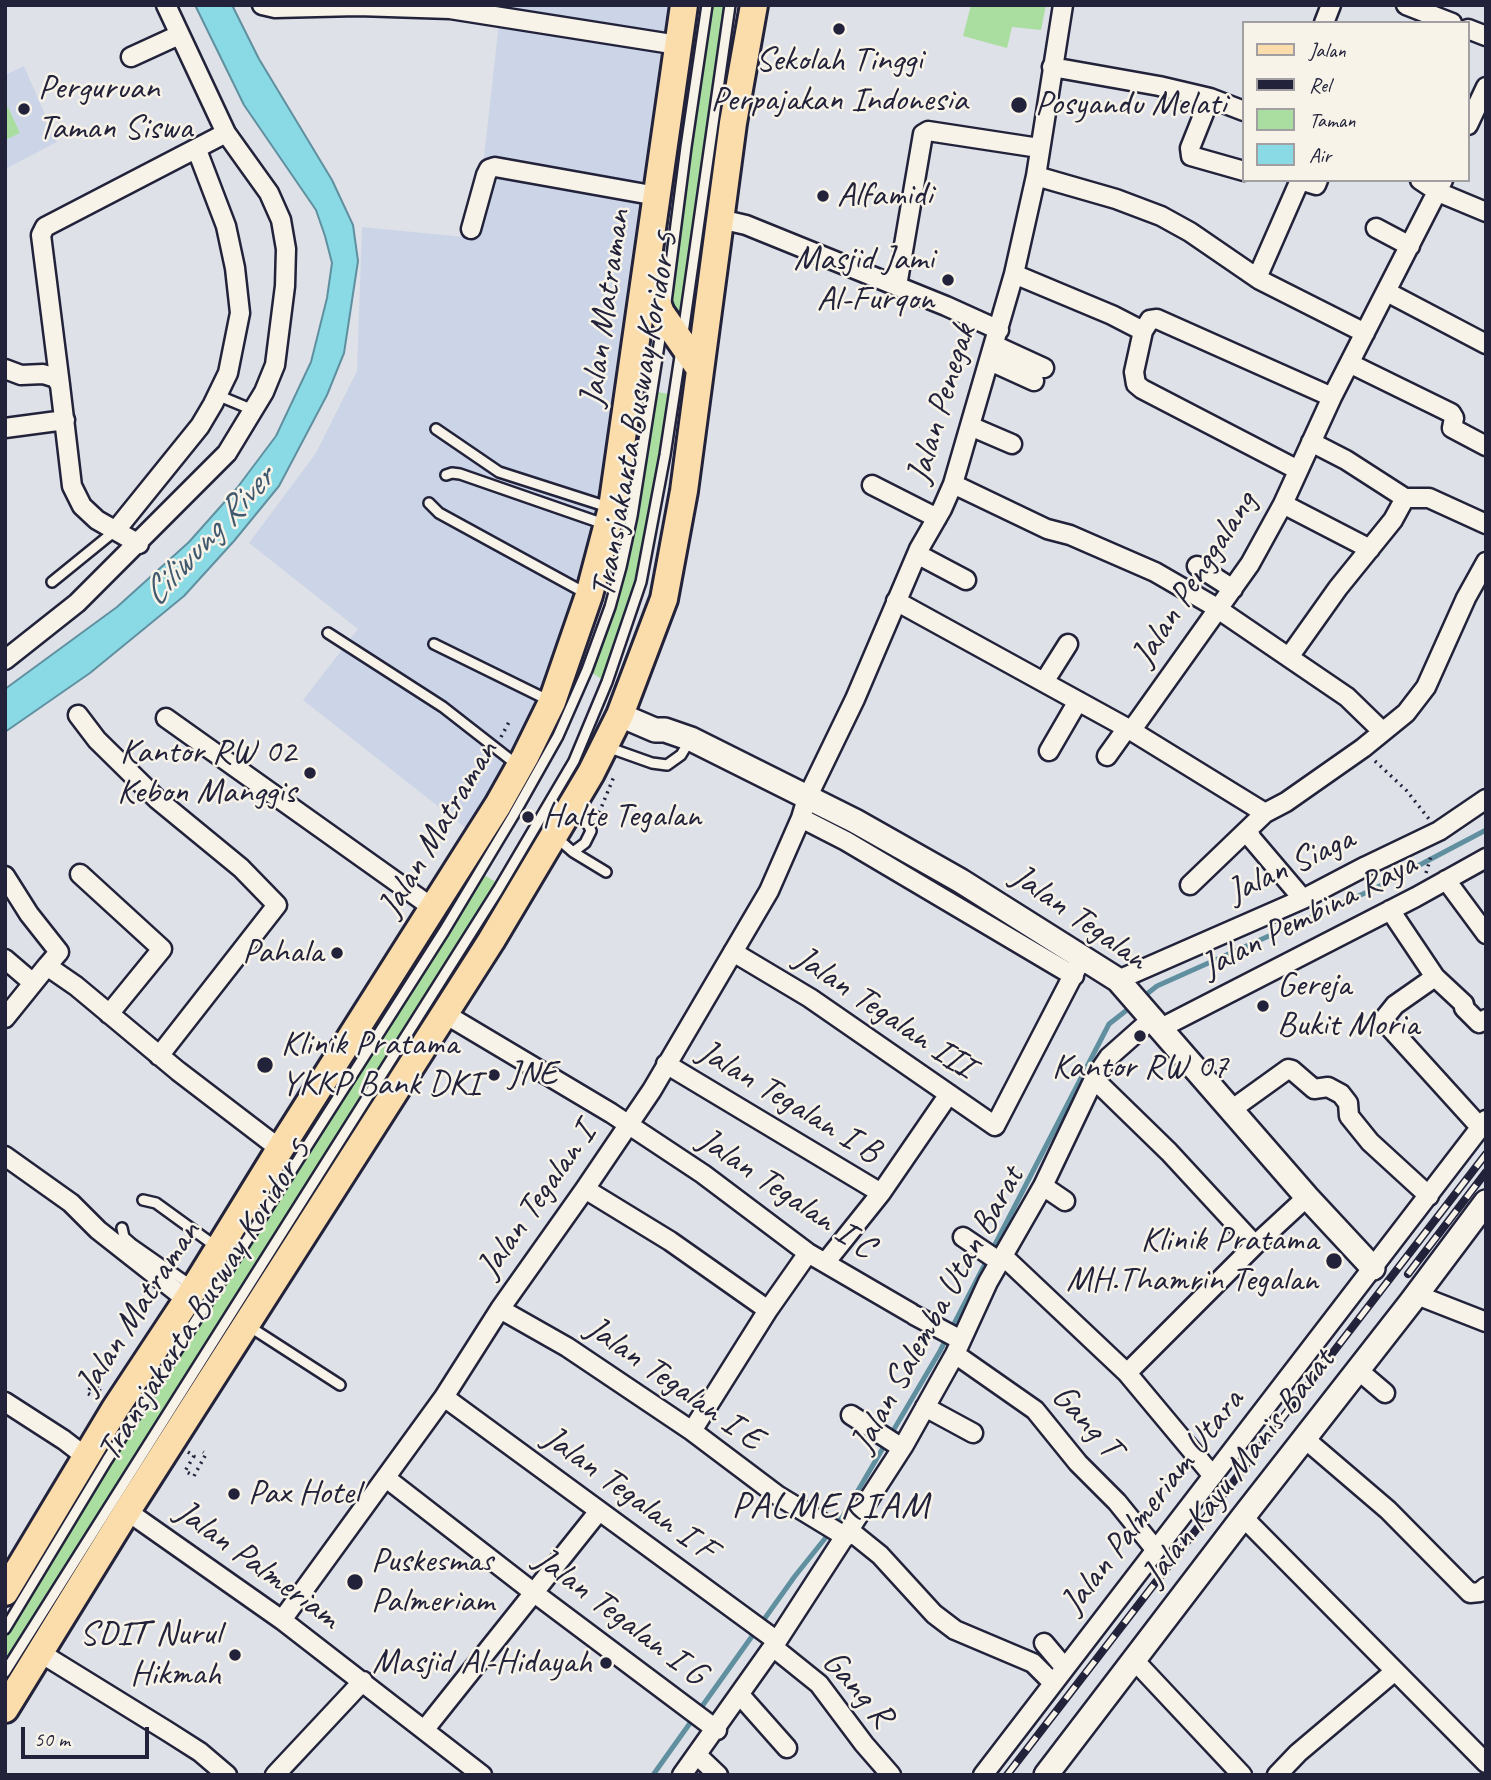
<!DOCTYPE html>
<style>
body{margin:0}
#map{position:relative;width:1491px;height:1780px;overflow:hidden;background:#dee1e7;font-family:Caveat,sans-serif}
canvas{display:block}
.frame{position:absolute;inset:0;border:7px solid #22223b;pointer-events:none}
.legend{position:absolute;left:1242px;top:21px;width:228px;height:161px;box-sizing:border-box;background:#f7f3e8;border:2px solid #a29fa3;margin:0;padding:9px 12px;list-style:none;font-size:21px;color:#22223b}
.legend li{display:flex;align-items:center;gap:14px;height:35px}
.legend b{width:35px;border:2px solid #a29fa3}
.scale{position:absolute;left:21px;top:1727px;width:128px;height:32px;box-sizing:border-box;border:4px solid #22223b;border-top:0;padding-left:9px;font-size:21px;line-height:24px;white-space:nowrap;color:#22223b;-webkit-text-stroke:5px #f7f3e8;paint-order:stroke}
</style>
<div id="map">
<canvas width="1491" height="1780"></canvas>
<div class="frame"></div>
<ul class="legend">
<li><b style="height:9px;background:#fbddab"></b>Jalan</li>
<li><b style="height:9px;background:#22223b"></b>Rel</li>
<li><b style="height:19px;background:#a9dea0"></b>Taman</li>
<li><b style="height:19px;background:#89dae4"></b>Air</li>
</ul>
<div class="scale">50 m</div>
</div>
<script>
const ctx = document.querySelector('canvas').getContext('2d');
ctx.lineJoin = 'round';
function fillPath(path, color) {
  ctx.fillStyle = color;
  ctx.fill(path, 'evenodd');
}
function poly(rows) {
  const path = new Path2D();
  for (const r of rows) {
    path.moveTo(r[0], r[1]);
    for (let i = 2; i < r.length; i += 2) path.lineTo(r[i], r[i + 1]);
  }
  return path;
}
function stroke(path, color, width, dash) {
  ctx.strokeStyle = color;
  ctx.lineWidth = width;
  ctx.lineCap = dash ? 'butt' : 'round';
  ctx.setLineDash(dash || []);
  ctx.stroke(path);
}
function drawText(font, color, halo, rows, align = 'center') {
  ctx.font = font + ' Caveat,sans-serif';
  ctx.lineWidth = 5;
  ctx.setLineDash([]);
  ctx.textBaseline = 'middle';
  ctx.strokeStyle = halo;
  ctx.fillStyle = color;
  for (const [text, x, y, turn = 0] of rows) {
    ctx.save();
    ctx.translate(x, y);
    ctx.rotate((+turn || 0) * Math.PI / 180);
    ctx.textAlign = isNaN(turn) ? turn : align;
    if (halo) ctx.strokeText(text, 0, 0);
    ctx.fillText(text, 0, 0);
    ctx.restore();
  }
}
fillPath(poly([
 [501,5,686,5,593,582,477,837,303,700,358,629,249,543,316,453,357,371,362,227,475,238],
 [24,66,57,142,5,169,5,75]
]), '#ccd5e7');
fillPath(poly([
 [707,5,730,5,681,349,660,343],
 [971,5,1046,5,1041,30,1012,27,1007,48,963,36],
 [8,107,20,133,5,140,5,109],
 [652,391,674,395,641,582,607,682,587,670,610,607],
 [479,872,501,885,5,1674,5,1629]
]), '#a9dea0');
const water = poly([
 [195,5,232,5,259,59,332,180,353,225,358,261,344,353,327,395,279,486,234,541,184,596,145,628,90,673,5,732,5,689,117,607,189,542,237,488,276,436,311,362,327,298,332,263,325,236,316,210,244,105,195,5]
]);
fillPath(water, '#89dae4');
stroke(water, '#6090a0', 2);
stroke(poly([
 [1143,997,1157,986,1374,889,1486,830],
 [653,1775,795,1576,843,1516,940,1351,1109,1024,1132,1006]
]), '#6090a0', 5);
const lane = poly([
 [666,302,686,147,707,5],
 [683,333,730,5],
 [217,395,253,410],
 [436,429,499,472,608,507],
 [446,475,452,473,460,474,604,524],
 [429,503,439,513,587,594],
 [52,582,116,530],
 [328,633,443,707,516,764],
 [434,644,550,701],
 [607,747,652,763,667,765,681,755,690,740],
 [556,837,573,852,585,843,591,831,589,826,572,810],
 [573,852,606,872],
 [143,1200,156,1203,218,1248],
 [122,1228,124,1237,132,1244,192,1286],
 [247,1325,340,1385],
 [5,1629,107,1460,444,931,513,816,558,736,587,670,610,607,621,567,632,516,662,326],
 [5,1672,498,890,574,761,607,682,641,582,665,455,681,350]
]);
const street = poly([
 [262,5,275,8,358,6,450,9,678,45],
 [1406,5,1452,23],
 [1324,23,1331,5],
 [1468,29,1486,36],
 [131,57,179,35],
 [1052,67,1159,86,1210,98,1244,111],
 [1210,98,1190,148,1191,156,1244,171],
 [1468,125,1486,87],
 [1036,176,1116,199,1161,216,1190,232,1260,280,1365,333],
 [1420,180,1438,192,1486,212],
 [720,219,746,225,946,306,999,330],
 [1376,228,1410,246],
 [471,229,486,175,489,169,495,167,657,196],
 [1014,274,1112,315,1143,331,1150,320,1157,319,1332,397],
 [1257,278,1300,180,1316,185,1318,180],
 [897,286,923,134,928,131,1039,148],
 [1387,292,1486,344],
 [1143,331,1134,372,1136,384,1142,389,1298,470],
 [994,345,1044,368],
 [990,361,1034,381],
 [1351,364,1451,413,1454,418,1452,428,1486,446],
 [5,369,21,375,43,374,56,378,60,385,72,486,82,506,97,520,139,544],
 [60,385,41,235,45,227,226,133],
 [970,426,1012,444],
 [5,428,65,420],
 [1311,442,1346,460,1405,498,1429,498,1486,524],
 [953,484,1047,529,1070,535,1155,572,1212,605,1347,697,1382,731],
 [872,485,937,518],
 [1283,504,1370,549],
 [116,530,200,426,213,404,228,373,240,313,235,268,226,226,197,150],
 [917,554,966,580],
 [1197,566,1233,589],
 [896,601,1127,728,1265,813],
 [1289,657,1338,588,1393,520,1405,498],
 [5,660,77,603,227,453,264,392,275,365,285,286,286,249,281,220,269,193,226,133,166,5],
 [1044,682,1068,644],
 [78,715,97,740,157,799,241,868,277,905,159,1056],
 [166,718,433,908],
 [1131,731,1250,564,1283,504,1332,397,1443,180],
 [1049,751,1078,701],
 [1107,756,1127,728],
 [801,818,846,841,1074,976],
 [1248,831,1252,839,1303,899],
 [80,874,162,949,109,1014],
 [5,876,29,914,59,952,47,966],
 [1446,880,1486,934],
 [1190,885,1265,813,1286,802,1363,748,1406,713,1426,687,1466,598,1486,562],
 [1390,910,1435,977,1464,1004,1464,1008,1479,1023,1486,1019],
 [733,952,810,998,995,1126,1083,956],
 [5,959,33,983],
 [1435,977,1395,1005,1383,1020,1480,1127],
 [1118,980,1303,899,1366,866,1439,831,1486,799],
 [445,1014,611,1113,703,1174,808,1253,911,1313],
 [5,1018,47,966,76,986,178,1071,280,1149],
 [1161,1028,1416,897,1486,858],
 [666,1064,881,1193],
 [1094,1079,1169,1152,1255,1245],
 [1231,1110,1288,1069,1292,1070,1314,1089,1328,1087,1341,1094,1348,1103,1349,1116,1370,1142,1429,1196],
 [5,1156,71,1203,98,1230,187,1300],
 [1043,1186,1065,1201],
 [585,1189,670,1241,768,1310],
 [963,1237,1000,1262],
 [1003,1256,1127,1373,1213,1476],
 [825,1263,881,1193,949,1094],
 [1417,1295,1486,1322],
 [500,1309,567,1347,692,1431,777,1495,846,1537],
 [914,1315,961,1340],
 [955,1354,1035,1410,1078,1463,1117,1502,1155,1549],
 [1358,1370,1385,1393],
 [1127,1373,1255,1245,1307,1197],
 [444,1397,777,1641],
 [5,1402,64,1440,86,1457],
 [925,1407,973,1433],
 [851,1415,902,1448],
 [692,1431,768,1310,808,1253],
 [1305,1439,1388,1510,1470,1593,1480,1592,1486,1587],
 [386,1478,533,1592,717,1730],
 [127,1511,282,1620,482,1775],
 [1243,1517,1486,1763],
 [849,1530,880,1555,934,1614,955,1630,1033,1663,1053,1683],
 [282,1620,444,1397,500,1309,585,1189,652,1090,769,891,801,818,807,798,855,699,919,549,942,509,953,484,1014,274,1036,176,1063,5],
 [1044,1643,1065,1668],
 [773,1647,819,1684,864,1744,891,1775],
 [39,1652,167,1731,200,1752,227,1775],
 [1135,1661,1242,1775],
 [740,1695,787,1748],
 [425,1729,599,1511],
 [697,1755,718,1775],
 [275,1775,363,1681],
 [682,1775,777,1641,904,1445,955,1354,988,1282,1043,1186,1094,1079,1109,1057,1153,1018],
 [983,1775,1486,1120],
 [1277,1775,1298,1753,1395,1671]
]);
const secondary = poly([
 [620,715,655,730,665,730,691,739,855,821,961,881,1118,980,1307,1197,1373,1268],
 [1046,1775,1243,1517,1411,1302,1486,1202]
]);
const primary = poly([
 [652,277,652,290,661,313,700,369],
 [5,1592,115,1409,187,1300,280,1149,498,805,525,757,552,702,589,595,612,508,684,5],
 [5,1709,127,1511,491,941,591,773,620,715,664,599,684,491,733,123,754,5]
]);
stroke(lane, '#22223b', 14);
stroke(street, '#22223b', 23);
stroke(secondary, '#22223b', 28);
stroke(primary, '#22223b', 32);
stroke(poly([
 [501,737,509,722,512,723],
 [1375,761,1406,790,1429,819],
 [593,810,599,813,615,774],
 [1426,873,1432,853],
 [96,1398,87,1393,95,1380,100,1383,96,1389,101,1391],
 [188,1452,194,1456,185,1471,194,1476,206,1454,203,1452]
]), '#22223b', 3.5, [2, 5]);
stroke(lane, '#f7f3e8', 9);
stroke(street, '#f7f3e8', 18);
stroke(secondary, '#f7f3e8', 23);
stroke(primary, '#fbddab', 26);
const rail = poly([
 [1408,1274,1486,1172],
 [1007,1775,1486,1154]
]);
stroke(rail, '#22223b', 8);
stroke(rail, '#f7f3e8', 5, [16]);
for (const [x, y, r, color] of [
 [839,29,7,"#22223b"],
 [1019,105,9,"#22223b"],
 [24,109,7,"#22223b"],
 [823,196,7,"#22223b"],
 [948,280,7,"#22223b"],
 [310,773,7,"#22223b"],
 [528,817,7,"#22223b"],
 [337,953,7,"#22223b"],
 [1263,1006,7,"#22223b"],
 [1140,1036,7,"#22223b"],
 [265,1065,9,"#22223b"],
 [494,1075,7,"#22223b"],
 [1334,1261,9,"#22223b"],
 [234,1494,7,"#22223b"],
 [355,1582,9,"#22223b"],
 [235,1655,7,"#22223b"],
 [606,1663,7,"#22223b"]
]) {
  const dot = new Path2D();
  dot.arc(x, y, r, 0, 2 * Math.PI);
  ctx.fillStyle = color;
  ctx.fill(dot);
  stroke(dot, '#f7f3e8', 2.5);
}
drawText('35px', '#22223b', '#f7f3e8', [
 ["Sekolah Tinggi",839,61,"center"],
 ["Perpajakan Indonesia",839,101,"center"],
 ["Perguruan",38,89],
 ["Taman Siswa",38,129],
 ["Posyandu Melati",1035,105],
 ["Alfamidi",837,196],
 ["Masjid Jami",934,260,"right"],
 ["Al-Furqon",934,300,"right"],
 ["Kantor RW 02",296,753,"right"],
 ["Kebon Manggis",296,793,"right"],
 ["Halte Tegalan",542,817],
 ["Pahala",323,953,"right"],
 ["Gereja",1277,986],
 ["Bukit Moria",1277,1026],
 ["Klinik Pratama",281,1045],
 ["YKKP Bank DKI",281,1085],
 ["Kantor RW 07",1140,1068,"center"],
 ["JNE",508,1075],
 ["Klinik Pratama",1318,1241,"right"],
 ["MH.Thamrin Tegalan",1318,1281,"right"],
 ["Pax Hotel",248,1494],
 ["Puskesmas",371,1562],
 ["Palmeriam",371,1602],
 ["SDIT Nurul",221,1635,"right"],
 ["Hikmah",221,1675,"right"],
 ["Masjid Al-Hidayah",592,1663,"right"]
], 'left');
drawText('35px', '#22223b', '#f7f3e8', [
 ["Jalan Matraman",606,308,-82],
 ["Jalan Penegak",942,404,-73],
 ["Transjakarta Busway Koridor 5",636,415,-80],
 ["Jalan Penggalang",1195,579,-57],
 ["Jalan Matraman",439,829,-59],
 ["Jalan Siaga",1291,866,-25],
 ["Jalan Pembina Raya",1309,916,-27],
 ["Jalan Tegalan",1079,918,35],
 ["Jalan Tegalan III",884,1013,34],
 ["Jalan Tegalan I B",789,1102,31],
 ["Jalan Tegalan I C",786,1194,34],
 ["Jalan Tegalan I",537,1201,-55],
 ["Transjakarta Busway Koridor 5",205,1301,-58],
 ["Jalan Matraman",139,1308,-57],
 ["Jalan Salemba Utan Barat",938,1310,-61],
 ["Jalan Tegalan I E",674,1384,35],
 ["Gang T",1086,1422,48],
 ["Jalan Kayu Manis Barat",1239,1468,-52],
 ["Jalan Tegalan I F",629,1494,36],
 ["Jalan Palmeriam Utara",1153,1502,-52],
 ["Jalan Palmeriam",257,1565,36],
 ["Jalan Tegalan I G",620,1617,37],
 ["Gang R",857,1689,49]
]);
drawText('italic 37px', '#41596e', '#f7f3e8', [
 ["Ciliwung River",209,537,-47]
]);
ctx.letterSpacing = '2px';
drawText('38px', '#22223b', '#f7f3e8', [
 ["PALMERIAM",831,1507]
]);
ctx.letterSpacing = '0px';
</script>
